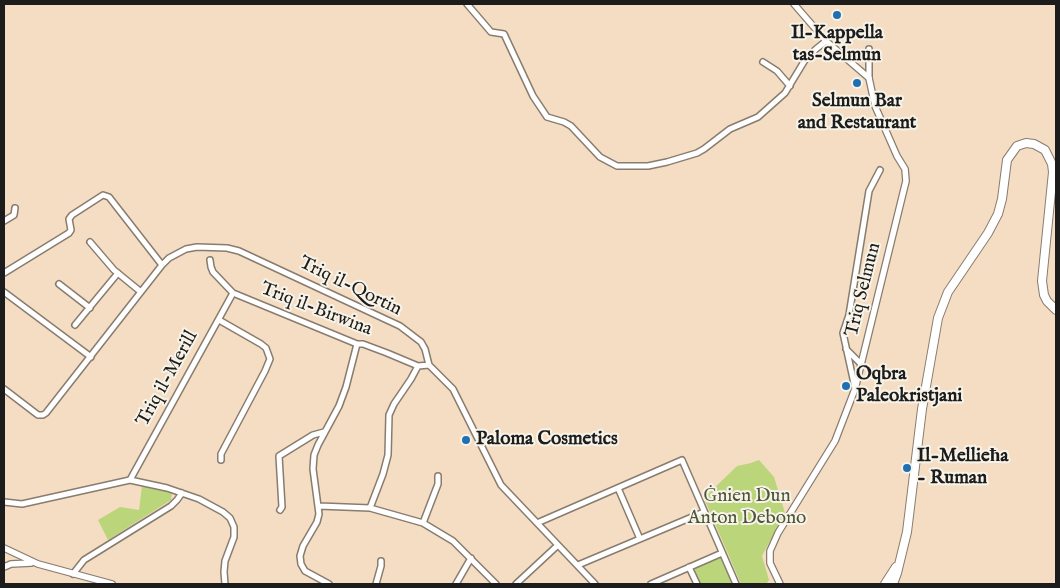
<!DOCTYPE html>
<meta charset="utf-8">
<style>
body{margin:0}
#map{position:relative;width:1060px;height:588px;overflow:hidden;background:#f4ddc2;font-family:"IM FELL English",serif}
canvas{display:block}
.frame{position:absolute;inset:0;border:5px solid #1c1c1c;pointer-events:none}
</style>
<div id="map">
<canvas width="1060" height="588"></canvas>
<div class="frame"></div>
</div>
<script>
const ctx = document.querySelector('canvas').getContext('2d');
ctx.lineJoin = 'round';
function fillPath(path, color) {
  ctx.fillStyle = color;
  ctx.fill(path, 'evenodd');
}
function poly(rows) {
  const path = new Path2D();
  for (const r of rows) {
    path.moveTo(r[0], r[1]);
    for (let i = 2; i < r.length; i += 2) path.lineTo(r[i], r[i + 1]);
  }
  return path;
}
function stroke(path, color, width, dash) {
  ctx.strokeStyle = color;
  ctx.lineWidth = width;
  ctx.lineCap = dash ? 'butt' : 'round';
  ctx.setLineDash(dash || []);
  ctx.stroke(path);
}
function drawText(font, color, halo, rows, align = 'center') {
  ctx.font = font + ' "IM FELL English",serif';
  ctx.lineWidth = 4;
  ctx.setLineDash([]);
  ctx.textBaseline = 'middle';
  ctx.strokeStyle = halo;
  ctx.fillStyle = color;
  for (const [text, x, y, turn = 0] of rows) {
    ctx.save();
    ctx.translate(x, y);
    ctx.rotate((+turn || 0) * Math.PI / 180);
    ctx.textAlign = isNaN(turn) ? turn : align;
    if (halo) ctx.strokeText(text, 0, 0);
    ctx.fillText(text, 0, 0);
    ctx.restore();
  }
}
fillPath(poly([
 [759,460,774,477,785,513,762,556,769,580,766,584,741,584,704,498,737,466,751,463],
 [142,486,169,490,172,493,171,500,108,540,98,520,120,507,139,510],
 [720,556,732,584,699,584,694,573,696,567]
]), '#bbd57b');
const minor = poly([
 [467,4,491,32,504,34,533,96,547,117,564,122,571,126,600,157,617,166,648,166,667,162,697,153,704,149,730,129,758,117,785,93,805,60,816,49,826,41],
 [763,62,777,71,790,86],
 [869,78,869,49],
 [4,221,14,215,15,208],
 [90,242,114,270,141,292],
 [210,260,211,267,213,272,233,293,357,344,363,344,387,353,418,366,429,365],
 [4,273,69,233,71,230,69,219,72,215,103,195,109,197,162,265],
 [59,284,90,308],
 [4,292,91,357],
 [219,320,261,344,266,348,270,359,265,371,221,454,221,460],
 [75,325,118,273],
 [846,349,861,364],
 [855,388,843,333,849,315,869,191,880,170],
 [4,389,38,415,43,415,46,413,162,265,169,258,186,249,197,247,227,248,239,251,400,326,421,342,425,349,429,365,453,389,501,485,595,584],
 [130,480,233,293],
 [618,488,640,539],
 [4,502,22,504,130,480,167,488,199,499,223,512,230,518,234,527,234,537,225,561,224,572,225,584],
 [319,506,370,508,423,523,453,541,496,584],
 [370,508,383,474,388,455,389,415,394,404,411,379,418,366],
 [280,510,282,507,279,456,313,435,324,432],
 [423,523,438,484,438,476],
 [537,523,682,460,736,584],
 [578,565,704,512],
 [689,567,697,584],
 [73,574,84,560,171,506,177,500,182,493],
 [329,584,305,571,301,564,300,556,303,546,317,522,319,514,313,469,314,455,318,445,339,406,346,387,357,344],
 [376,584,381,566,381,561],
 [456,584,471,558],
 [516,584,558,545],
 [651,584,722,553]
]);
const tertiary = poly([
 [4,548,38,564,112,584],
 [4,567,11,564,31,563],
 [780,584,770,563,770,551,778,533,835,441,855,389,906,181,905,169,897,156,875,106,869,78,826,41,794,4]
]);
const primary = poly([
 [885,584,896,567],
 [893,584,897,573,907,532,922,409,938,318,948,292,988,233,998,214,1002,199,1007,160,1017,146,1026,143,1034,144,1045,150,1052,164,1053,172,1042,281,1044,295,1047,301,1056,310]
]);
stroke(minor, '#887c6f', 8);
stroke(tertiary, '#887c6f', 8);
stroke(primary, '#887c6f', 10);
stroke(minor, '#fff', 5);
stroke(tertiary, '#fff', 5.5);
stroke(primary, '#fff', 8);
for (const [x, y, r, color] of [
 [837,15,5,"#1f6fb2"],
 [857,83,5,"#1f6fb2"],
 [846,386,5,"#1f6fb2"],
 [466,440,5,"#1f6fb2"],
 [907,468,5,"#1f6fb2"]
]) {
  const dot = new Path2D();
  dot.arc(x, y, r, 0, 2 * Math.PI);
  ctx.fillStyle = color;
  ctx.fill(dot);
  stroke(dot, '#f7f3e8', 2);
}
drawText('bold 19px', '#1c1c1c', '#f7f3e8', [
 ["Il-Kappella",837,34,"center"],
 ["tas-Selmun",837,56,"center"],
 ["Selmun Bar",857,102,"center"],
 ["and Restaurant",857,124,"center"],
 ["Oqbra",856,375],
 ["Paleokristjani",856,397],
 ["Paloma Cosmetics",476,440],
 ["Il-Mellieħa",917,457],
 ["- Ruman",917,479]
], 'left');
drawText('19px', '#1c1c1c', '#f7f3e8', [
 ["Triq il-Qortin",350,287,26],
 ["Triq Selmun",864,290,-76],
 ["Triq il-Birwina",316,310,21],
 ["Triq il-Merill",168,379,-61]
]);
drawText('19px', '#4c5438', '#f7f3e8', [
 ["Ġnien Dun",747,497],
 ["Anton Debono",747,519]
]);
</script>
